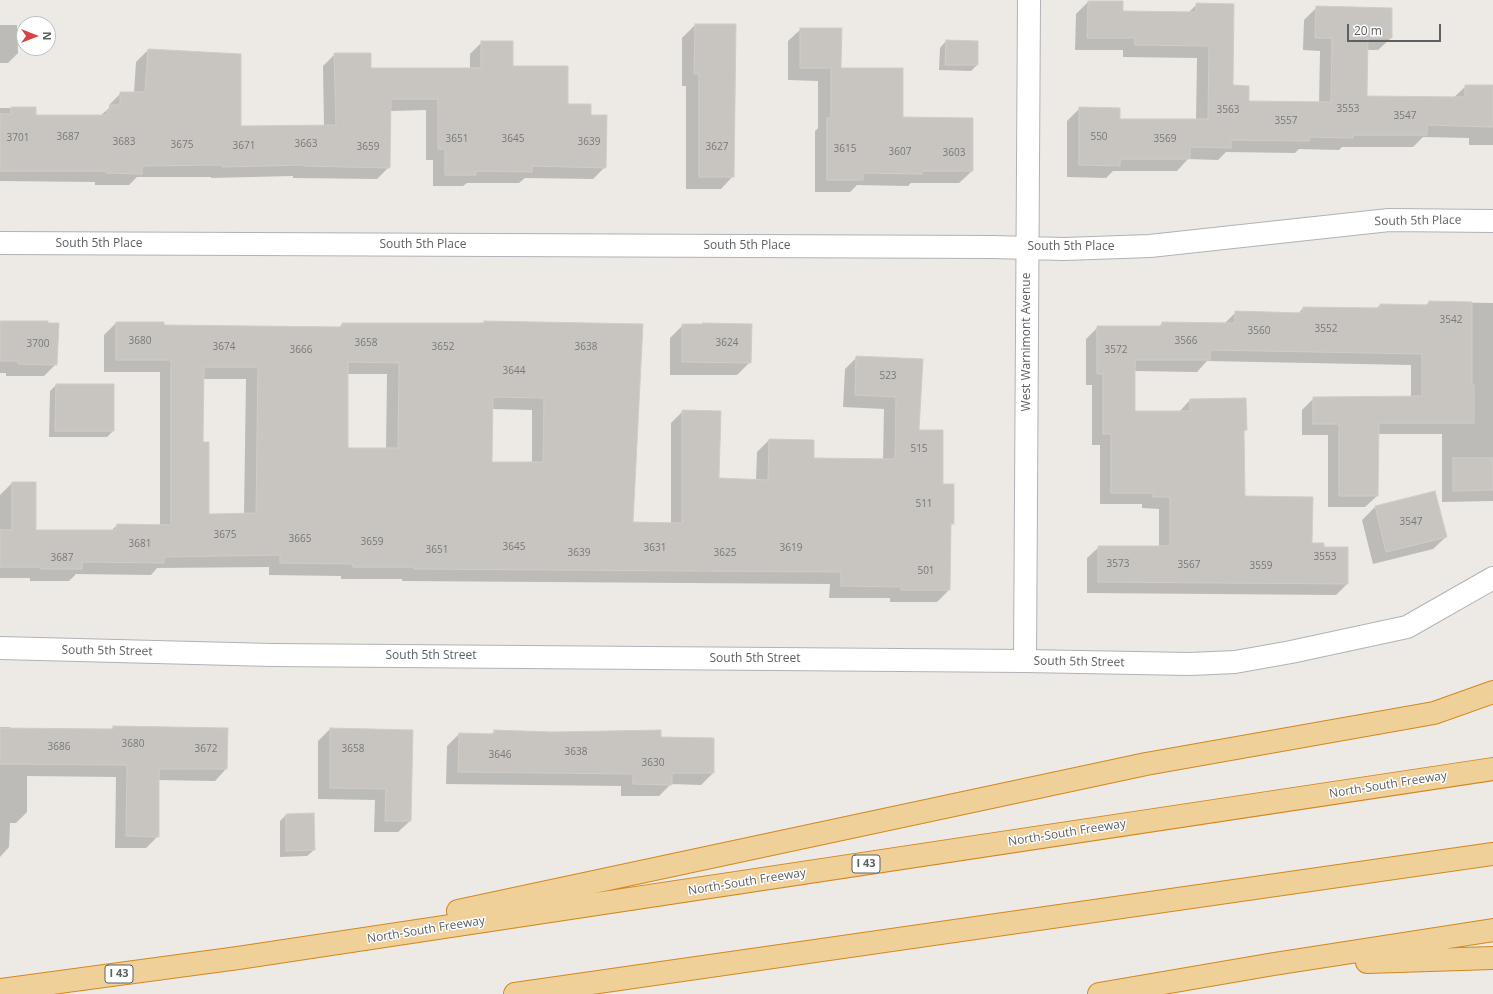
<!DOCTYPE html>
<style>
body{margin:0}
#map{position:relative;width:1493px;height:994px;overflow:hidden;background:#edeae5;font-family:"Open Sans",sans-serif}
canvas{display:block}
.north{position:absolute;left:16px;top:16px;width:40px;height:40px;box-sizing:border-box;background:#fff;border:1px solid #bebfc1;border-radius:50%;rotate:90deg;font-size:11px;font-weight:700;line-height:16px;text-align:center;color:#5c6063}
.north::after{content:'';display:block;margin:auto;width:14px;height:18px;background:#d34549;clip-path:polygon(50% 0,100% 100%,50% 72%,0 100%)}
.scale{position:absolute;left:1347px;top:24px;width:94px;height:18px;box-sizing:border-box;border:2px solid #5c6063;border-top:0;padding-left:5px;font-size:12px;line-height:14px;white-space:nowrap;color:#5c6063;-webkit-text-stroke:3px #fff;paint-order:stroke}
</style>
<div id="map">
<canvas width="1493" height="994"></canvas>
<div class="north">N</div>
<div class="scale">20 m</div>
</div>
<script>
const ctx = document.querySelector('canvas').getContext('2d');
ctx.lineJoin = 'round';
function fillPath(path, color) {
  ctx.fillStyle = color;
  ctx.fill(path, 'evenodd');
}
function poly(rows) {
  const path = new Path2D();
  for (const r of rows) {
    path.moveTo(r[0], r[1]);
    for (let i = 2; i < r.length; i += 2) path.lineTo(r[i], r[i + 1]);
  }
  return path;
}
function stroke(path, color, width, dash) {
  ctx.strokeStyle = color;
  ctx.lineWidth = width;
  ctx.lineCap = dash ? 'butt' : 'round';
  ctx.setLineDash(dash || []);
  ctx.stroke(path);
}
function drawText(font, color, halo, rows, align = 'center') {
  ctx.font = font + ' "Open Sans",sans-serif';
  ctx.lineWidth = 3;
  ctx.setLineDash([]);
  ctx.textBaseline = 'middle';
  ctx.strokeStyle = halo;
  ctx.fillStyle = color;
  for (const [text, x, y, turn = 0] of rows) {
    ctx.save();
    ctx.translate(x, y);
    ctx.rotate((+turn || 0) * Math.PI / 180);
    ctx.textAlign = isNaN(turn) ? turn : align;
    if (halo) ctx.strokeText(text, 0, 0);
    ctx.fillText(text, 0, 0);
    ctx.restore();
  }
}
fillPath(poly([
 [1088,2,1122,2,1122,12,1188,13,1197,4,1232,86,1248,102,1319,103,1320,51,1303,50,1304,20,1316,8,1391,38,1378,50,1366,50,1366,97,1453,98,1466,86,1493,86,1493,145,1469,145,1469,138,1423,137,1413,147,1342,147,1339,150,1299,149,1295,153,1226,152,1218,160,1188,159,1177,171,1113,171,1106,178,1067,177,1067,121,1080,108,1119,120,1196,120,1197,58,1123,57,1123,50,1075,50,1076,14],
 [0,25,17,25,18,53,8,63,0,63],
 [695,25,735,25,733,176,721,189,686,189,686,86,682,86,682,38],
 [801,29,840,69,902,118,972,171,959,183,911,183,908,186,857,185,850,192,815,192,815,131,818,128,818,81,788,80,788,41],
 [946,41,977,65,971,71,939,70,940,48],
 [482,42,512,67,568,105,590,116,605,167,593,179,525,178,519,183,467,183,463,186,433,186,433,160,426,160,426,110,390,111,389,167,377,179,293,178,293,176,211,178,211,177,137,177,129,185,95,185,95,182,0,181,0,108,35,108,35,116,100,116,109,108,109,105,121,93,134,93,136,62,148,50,240,127,324,126,323,66,335,54,370,69,470,69,470,54],
 [1429,302,1493,303,1493,501,1442,502,1442,434,1378,434,1377,496,1365,507,1328,507,1328,435,1302,435,1302,410,1314,398,1411,397,1411,365,1207,361,1197,372,1134,371,1134,412,1179,412,1190,400,1246,430,1243,432,1244,497,1311,544,1323,548,1347,584,1336,595,1087,593,1087,558,1099,547,1159,547,1159,509,1142,508,1142,504,1100,504,1100,445,1092,445,1092,385,1086,385,1086,339,1097,328,1158,328,1162,323,1224,324,1236,312,1298,314,1303,308,1376,309,1380,305,1425,306],
 [0,322,56,364,44,376,6,376,6,373,0,373],
 [485,322,642,325,632,523,671,524,671,423,683,411,718,479,756,480,757,452,769,440,813,459,883,460,884,409,843,407,845,369,857,357,921,360,918,431,942,485,953,523,950,526,949,590,937,602,890,602,890,598,829,598,830,584,402,581,402,579,341,579,341,576,269,575,269,567,157,568,151,575,76,574,69,581,30,581,30,578,0,578,0,495,12,483,35,531,111,531,117,525,160,526,160,372,104,372,104,335,116,323,163,326,339,328,342,324,482,324],
 [347,374,387,374,386,449,347,449],
 [203,379,246,379,244,514,208,515,202,443],
 [492,409,532,410,532,463,491,463],
 [683,325,750,362,737,375,670,375,670,338],
 [56,385,113,431,107,437,49,437,50,391],
 [1435,493,1446,537,1433,549,1373,564,1362,520,1375,507],
 [0,727,10,727,10,729,111,730,114,727,227,729,226,769,215,781,158,780,158,836,146,848,115,848,116,777,27,776,27,812,16,823,10,823,9,847,0,857],
 [330,729,375,729,410,821,398,832,374,832,375,800,318,799,318,741],
 [494,732,713,773,701,785,671,784,659,796,621,796,621,786,446,784,447,746,459,734,491,734],
 [286,815,314,850,307,856,280,857,280,821]
]), '#0003');
const building = poly([
 [1088,1,1123,1,1123,11,1196,12,1196,3,1234,4,1233,85,1249,86,1249,101,1331,102,1332,38,1315,38,1316,6,1392,8,1392,38,1368,38,1367,96,1465,97,1465,85,1493,85,1493,127,1427,125,1427,135,1353,135,1353,138,1309,137,1309,141,1231,140,1231,148,1190,147,1190,159,1120,159,1120,166,1079,165,1079,107,1120,108,1120,119,1208,119,1209,46,1135,45,1135,38,1087,38,1088,1],
 [695,24,736,24,734,177,699,177,699,74,694,74,695,24],
 [800,28,842,28,841,68,903,68,903,117,973,118,973,171,922,171,922,174,863,173,863,180,827,180,827,118,831,118,831,68,800,68,800,28],
 [946,40,978,41,978,65,945,65,946,40],
 [481,41,513,41,513,66,568,66,568,104,591,104,591,115,607,115,606,168,532,166,532,172,476,171,476,175,445,175,445,149,438,149,438,99,391,99,390,168,304,166,304,165,222,167,222,165,142,166,142,174,106,173,106,171,0,171,0,114,11,114,11,107,36,107,36,115,107,115,107,110,110,110,110,105,120,105,120,92,145,92,148,49,241,54,241,126,336,125,334,53,371,53,371,68,481,68,481,41],
 [1429,301,1472,302,1472,385,1474,385,1474,423,1379,423,1378,496,1339,496,1339,424,1313,424,1313,397,1422,396,1422,354,1210,350,1210,360,1135,360,1135,411,1190,411,1190,399,1246,398,1247,430,1244,430,1245,496,1313,497,1312,543,1324,543,1324,547,1348,547,1348,584,1098,582,1098,546,1170,546,1170,497,1153,497,1153,493,1111,493,1111,434,1103,434,1103,374,1097,374,1097,326,1162,326,1162,322,1235,323,1235,311,1303,313,1303,307,1380,308,1380,304,1429,305,1429,301],
 [0,321,48,321,48,323,59,323,57,365,18,364,18,361,0,361,0,321],
 [484,321,643,324,633,522,682,523,682,410,721,411,719,478,768,480,769,439,814,440,814,458,895,459,896,397,855,395,856,356,923,359,919,430,943,430,943,484,954,484,954,524,951,524,950,590,901,590,901,587,841,586,841,572,414,569,414,567,353,567,353,564,280,563,280,555,164,557,164,563,82,562,82,569,41,569,41,567,0,567,0,530,12,530,12,482,36,482,36,530,116,530,117,524,171,525,171,360,116,360,116,322,164,322,164,325,342,327,342,323,484,323,484,321],
 [348,362,399,363,398,448,348,448,348,362],
 [204,367,258,367,256,513,209,514,209,442,203,442,204,367],
 [493,397,544,398,543,462,492,462,493,397],
 [703,323,752,324,751,363,682,362,682,324,703,324,703,323],
 [56,384,114,384,114,431,55,431,56,384],
 [1453,458,1493,458,1493,490,1453,491,1453,458],
 [1435,491,1447,537,1386,552,1375,506,1435,491],
 [113,726,228,728,227,769,159,769,159,837,126,836,127,765,0,764,0,728,113,729,113,726],
 [330,728,413,730,411,821,385,821,386,789,330,788,330,728],
 [494,730,552,732,661,730,661,737,714,738,714,773,672,773,672,785,633,784,633,774,458,772,459,733,494,734,494,730],
 [314,813,315,850,286,851,286,814,314,813]
]);
fillPath(building, '#c8c5c1');
stroke(building, '#d1cbc4', 1);
const minor = poly([
 [0,243,993,247,1064,249,1150,246,1389,220,1493,221],
 [0,648,272,655,1025,661,1190,664,1235,662,1291,652,1407,627,1493,578],
 [1025,661,1029,0]
]);
const motorway = poly([
 [458,911,1146,764,1434,713,1493,692],
 [1367,962,1493,958],
 [0,990,238,958,1493,769],
 [515,994,1493,854],
 [1099,994,1274,964,1493,930]
]);
stroke(minor, '#b0b2b5', 24);
stroke(motorway, '#d4871d', 24);
stroke(minor, '#fff', 22);
stroke(motorway, '#efd099', 22);
drawText('10px', '#77797a', null, [
 ["3553",1348,109],
 ["3563",1228,110],
 ["3547",1405,116],
 ["3557",1286,121],
 ["3687",68,137],
 ["550",1099,137],
 ["3701",18,138],
 ["3651",457,139],
 ["3645",513,139],
 ["3569",1165,139],
 ["3683",124,142],
 ["3639",589,142],
 ["3663",306,144],
 ["3675",182,145],
 ["3671",244,146],
 ["3659",368,147],
 ["3627",717,147],
 ["3615",845,149],
 ["3607",900,152],
 ["3603",954,153],
 ["3542",1451,320],
 ["3552",1326,329],
 ["3560",1259,331],
 ["3680",140,341],
 ["3566",1186,341],
 ["3658",366,343],
 ["3624",727,343],
 ["3700",38,344],
 ["3674",224,347],
 ["3652",443,347],
 ["3638",586,347],
 ["3666",301,350],
 ["3572",1116,350],
 ["3644",514,371],
 ["523",888,376],
 ["515",919,449],
 ["511",924,504],
 ["3547",1411,522],
 ["3675",225,535],
 ["3665",300,539],
 ["3659",372,542],
 ["3681",140,544],
 ["3645",514,547],
 ["3631",655,548],
 ["3619",791,548],
 ["3651",437,550],
 ["3639",579,553],
 ["3625",725,553],
 ["3553",1325,557],
 ["3687",62,558],
 ["3573",1118,564],
 ["3567",1189,565],
 ["3559",1261,566],
 ["501",926,571],
 ["3680",133,744],
 ["3686",59,747],
 ["3672",206,749],
 ["3658",353,749],
 ["3638",576,752],
 ["3646",500,755],
 ["3630",653,763]
]);
for (const [x, y, w] of [
 [866,864,28],
 [119,974,28]
]) {
  const box = new Path2D();
  box.roundRect(x - w / 2, y - 9, w, 18, 3);
  ctx.fillStyle = '#fff';
  ctx.fill(box);
  stroke(box, '#5c6063', 1);
}
drawText('bold 11px', '#5c6063', null, [
 ["I 43",866,864],
 ["I 43",119,974]
]);
drawText('12px', '#5c6063', '#fff', [
 ["South 5th Place",1418,221,-1],
 ["South 5th Place",99,244],
 ["South 5th Place",423,245],
 ["South 5th Place",747,246],
 ["South 5th Place",1071,247],
 ["West Warnimont Avenue",1027,342,-90],
 ["South 5th Street",107,651,1],
 ["South 5th Street",431,656],
 ["South 5th Street",755,659],
 ["South 5th Street",1079,662,1],
 ["North-South Freeway",1388,785,-9],
 ["North-South Freeway",1067,833,-9],
 ["North-South Freeway",747,882,-9],
 ["North-South Freeway",426,930,-9]
]);
</script>
